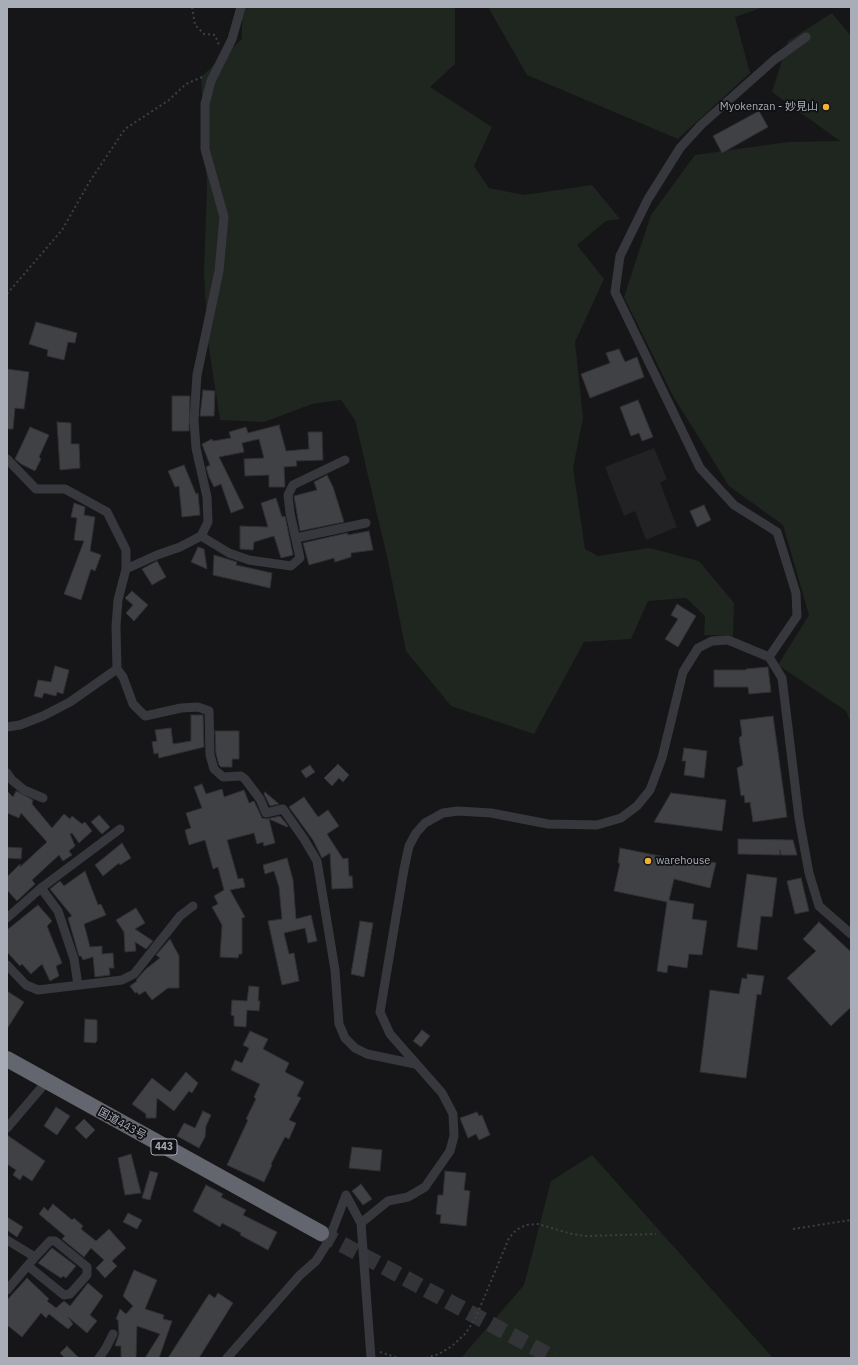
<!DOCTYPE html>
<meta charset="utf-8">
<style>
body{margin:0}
#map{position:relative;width:858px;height:1365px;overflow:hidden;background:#161618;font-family:"IBM Plex Sans",sans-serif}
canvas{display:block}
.frame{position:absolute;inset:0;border:8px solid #a8adb8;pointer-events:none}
</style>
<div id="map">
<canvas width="858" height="1365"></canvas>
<div class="frame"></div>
</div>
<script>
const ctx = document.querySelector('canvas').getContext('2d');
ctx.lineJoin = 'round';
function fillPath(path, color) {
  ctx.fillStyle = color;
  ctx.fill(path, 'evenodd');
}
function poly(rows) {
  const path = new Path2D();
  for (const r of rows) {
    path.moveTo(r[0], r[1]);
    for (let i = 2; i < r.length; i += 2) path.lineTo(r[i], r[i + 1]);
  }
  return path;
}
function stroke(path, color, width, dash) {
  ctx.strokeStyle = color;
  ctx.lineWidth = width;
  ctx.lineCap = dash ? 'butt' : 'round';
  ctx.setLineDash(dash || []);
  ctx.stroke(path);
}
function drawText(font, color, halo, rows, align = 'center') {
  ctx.font = font + ' "IBM Plex Sans","Noto Sans JP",sans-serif';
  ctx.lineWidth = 3.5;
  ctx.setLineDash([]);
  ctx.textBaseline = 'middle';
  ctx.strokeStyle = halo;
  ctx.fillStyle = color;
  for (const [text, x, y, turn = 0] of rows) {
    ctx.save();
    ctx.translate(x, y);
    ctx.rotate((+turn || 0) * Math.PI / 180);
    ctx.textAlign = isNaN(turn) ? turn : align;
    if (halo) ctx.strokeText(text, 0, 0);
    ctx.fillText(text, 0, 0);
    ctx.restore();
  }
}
fillPath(poly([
 [654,448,667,479,660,483,677,527,646,540,635,511,624,516,605,467]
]), '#222225');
fillPath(poly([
 [242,7,455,7,455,64,430,87,492,127,474,166,489,188,524,195,592,185,620,219,606,221,577,245,604,279,575,342,583,418,573,468,585,549,598,556,649,548,699,561,734,603,733,636,704,635,705,616,686,598,648,601,631,639,584,642,534,734,451,706,406,651,388,561,355,420,341,400,312,404,264,422,220,420,208,341,204,274,207,186,201,77,242,39],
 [488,7,764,7,735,17,750,73,678,139,527,75],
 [832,13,851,36,851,723,846,711,778,665,809,615,783,525,729,486,673,396,624,297,651,215,695,155,788,142,840,141,772,92,788,41],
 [592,1155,773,1358,461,1358,524,1285,551,1181]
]), '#1e261f');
const building = poly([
 [759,111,768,127,722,153,713,136,759,111],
 [36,322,77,333,75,343,68,342,64,360,47,356,48,350,29,344,36,322],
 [619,349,625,362,637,357,644,377,590,398,581,374,610,363,606,353,619,349],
 [7,369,29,372,24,409,15,408,13,429,7,429,7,369],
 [203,390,215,391,214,416,200,416,203,390],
 [172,396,190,396,189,431,172,431,172,396],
 [638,400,653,437,642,441,639,433,631,436,620,407,638,400],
 [57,422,71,423,71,444,79,444,80,468,60,470,57,422],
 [279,425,286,451,309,449,308,432,322,432,323,460,296,461,297,466,284,467,285,487,269,487,269,475,245,476,244,459,264,458,259,439,242,443,244,452,219,457,244,508,231,513,221,484,214,487,209,477,206,467,210,465,202,444,212,439,213,441,231,438,229,432,246,427,248,433,279,425],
 [30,427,49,435,39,457,41,459,35,471,21,464,15,459,30,427],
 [184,465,196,494,198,493,200,515,182,517,179,486,175,487,168,471,184,465],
 [327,475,333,487,344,522,300,531,294,496,317,490,314,482,327,475],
 [276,498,282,517,285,516,293,555,281,558,274,536,254,542,253,550,240,549,240,526,268,527,261,503,276,498],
 [74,503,85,507,84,515,95,517,90,551,101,555,95,571,91,569,81,600,64,594,84,541,74,540,77,518,71,517,74,503],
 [704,505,711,520,697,527,690,511,704,505],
 [369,531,373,550,351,553,351,557,335,562,334,558,309,565,303,543,347,533,348,535,369,531],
 [198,547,204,549,207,569,191,562,198,547],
 [214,555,237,562,236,565,272,573,270,588,213,575,214,555],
 [157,561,166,577,152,585,142,569,157,561],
 [132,591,148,605,134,621,126,613,133,605,125,598,132,591],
 [677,604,696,616,678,647,665,639,678,619,671,615,677,604],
 [55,666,69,670,63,694,57,692,56,696,44,693,42,698,34,696,38,680,51,682,55,666],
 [768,667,771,692,749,694,748,687,714,687,714,670,746,670,746,669,768,667],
 [191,715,203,715,204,747,159,758,158,753,154,754,152,742,157,741,155,730,171,728,173,744,191,741,191,715],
 [773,716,787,817,753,822,750,802,745,803,744,795,741,796,737,768,743,765,739,738,742,735,740,720,773,716],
 [215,731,239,731,239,759,232,759,232,767,221,767,219,765,216,754,215,731],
 [684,748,707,751,704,778,684,775,686,761,682,761,684,748],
 [338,764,349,775,343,782,339,778,332,786,324,778,338,764],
 [310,765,315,772,306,778,301,771,310,765],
 [202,784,206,794,222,789,224,797,244,790,249,803,254,801,262,818,267,819,280,816,288,826,287,827,269,819,275,843,264,846,263,842,257,844,254,833,227,840,238,879,243,878,245,887,230,890,245,917,242,918,242,954,239,954,238,958,220,957,222,925,212,907,218,904,214,896,224,890,218,867,213,869,205,840,189,845,185,830,191,828,186,813,202,808,194,787,202,784],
 [7,791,13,797,16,791,33,800,32,804,52,828,64,814,70,819,72,816,82,824,85,822,92,831,79,843,72,833,70,834,75,846,69,851,72,855,63,861,59,855,32,880,35,884,17,901,7,890,7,877,20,864,20,867,47,842,21,813,19,818,7,813,7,791],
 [265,792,279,804,270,806,264,794,265,792],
 [671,793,726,800,722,831,654,822,671,793],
 [304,797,318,817,328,810,339,826,327,834,343,859,348,858,349,876,352,876,353,888,332,889,330,853,322,858,313,840,289,807,304,797],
 [99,815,110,827,102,834,91,822,99,815],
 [738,839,793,840,797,855,781,855,780,850,780,855,738,854,738,839],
 [122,843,131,858,120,865,119,863,103,876,95,865,122,843],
 [7,847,22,848,21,859,7,858,7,847],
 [620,848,690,862,691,857,716,863,710,888,674,879,669,900,694,904,692,919,707,921,702,955,689,954,687,968,668,965,667,973,657,971,667,902,614,891,620,863,618,863,620,848],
 [287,858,293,880,296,919,311,915,317,941,308,943,305,928,284,933,289,954,294,953,299,981,282,985,268,921,282,919,279,887,274,871,265,874,263,865,287,858],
 [85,871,98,905,101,904,106,915,84,924,90,947,102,946,102,954,113,953,114,968,109,968,110,975,95,977,93,957,83,960,81,956,79,956,68,918,72,916,50,889,60,881,64,886,85,871],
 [747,874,777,878,772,917,761,916,757,950,737,947,747,874],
 [801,878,809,911,795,914,787,881,801,878],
 [38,905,52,921,47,926,62,963,56,966,59,976,50,981,42,964,31,974,22,964,20,966,7,952,7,930,38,905],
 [136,908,145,923,135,929,153,941,146,949,135,942,136,951,125,952,124,932,116,920,136,908],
 [360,921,373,923,364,977,351,974,360,921],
 [819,922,851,952,851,1007,831,1026,787,978,816,951,803,939,819,922],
 [170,939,179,956,179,988,168,988,152,1000,145,991,139,995,137,992,135,993,130,986,137,981,136,980,146,969,160,958,156,955,170,939],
 [747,974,764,976,761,995,757,994,746,1078,700,1072,710,990,739,994,742,978,747,979,747,974],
 [249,986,259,987,258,1001,260,1001,259,1011,247,1010,246,1027,234,1026,234,1016,231,1015,232,1000,247,1001,249,986],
 [7,991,24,1002,7,1029,7,991],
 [85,1019,97,1020,97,1041,95,1043,84,1042,85,1019],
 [422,1030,430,1036,421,1047,413,1041,422,1030],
 [250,1031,268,1039,263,1049,289,1063,285,1072,304,1082,297,1096,301,1098,289,1120,296,1123,289,1139,285,1137,271,1164,272,1165,264,1182,227,1165,248,1120,246,1119,256,1099,254,1097,260,1084,231,1070,235,1060,242,1063,249,1048,243,1045,250,1031],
 [186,1072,198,1083,192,1093,189,1091,174,1111,157,1098,156,1118,146,1118,146,1114,132,1104,152,1078,170,1092,186,1072],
 [56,1107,70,1116,57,1135,44,1126,56,1107],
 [203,1111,211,1115,206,1126,205,1137,199,1148,177,1136,184,1123,195,1128,203,1111],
 [477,1112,479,1116,482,1115,490,1135,479,1140,476,1134,468,1138,460,1118,477,1112],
 [84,1119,95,1130,86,1139,75,1128,84,1119],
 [7,1135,45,1161,32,1181,23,1175,20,1180,13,1175,16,1170,7,1164,7,1135],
 [352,1147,382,1150,380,1171,349,1168,352,1147],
 [131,1154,141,1193,125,1195,118,1158,131,1154],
 [150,1171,158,1173,150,1200,142,1198,150,1171],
 [445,1171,466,1173,464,1190,470,1191,466,1226,440,1223,441,1215,436,1214,438,1195,443,1195,445,1171],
 [361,1184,372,1199,363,1205,352,1191,361,1184],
 [206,1185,223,1194,221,1197,246,1210,243,1215,277,1232,268,1250,240,1235,241,1233,222,1223,220,1227,193,1211,206,1185],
 [53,1204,72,1220,74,1218,83,1226,81,1229,96,1241,109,1229,126,1248,112,1261,117,1266,105,1278,96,1268,104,1260,91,1248,84,1257,62,1239,65,1236,39,1214,44,1207,48,1211,53,1204],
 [128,1213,142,1220,137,1229,123,1222,128,1213],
 [7,1217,23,1227,17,1237,7,1230,7,1217],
 [52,1248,76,1266,66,1278,63,1276,61,1278,38,1263,52,1248],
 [134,1270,157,1280,145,1309,164,1315,163,1319,172,1321,159,1358,145,1358,160,1334,137,1326,136,1358,121,1358,121,1346,115,1346,119,1334,118,1320,116,1319,120,1309,126,1314,133,1306,123,1296,134,1270],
 [27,1278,49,1299,47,1301,56,1308,64,1301,70,1306,88,1283,103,1296,90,1315,97,1321,87,1333,68,1317,73,1324,68,1329,49,1314,46,1318,41,1313,22,1337,7,1325,7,1300,27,1278],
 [218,1293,233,1303,199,1358,168,1358,209,1294,215,1298,218,1293],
 [67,1346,79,1358,65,1358,60,1353,67,1346]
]);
fillPath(building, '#404145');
stroke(building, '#303034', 1);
stroke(poly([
 [321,1233,554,1358]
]), '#333438', 16, [16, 8]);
stroke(poly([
 [192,7,195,25,204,34,215,35,219,45],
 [7,294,62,230,90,181,125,129,169,100,186,84,202,77],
 [793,1229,851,1220],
 [380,1352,398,1358],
 [426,1358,439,1354,452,1346,466,1333,476,1317,509,1238,516,1230,526,1225,538,1224,572,1234,586,1236,656,1234]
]), '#3d3f44', 2, [2, 3]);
stroke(poly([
 [7,459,36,489,65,489,107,512,126,550,126,569,118,600,116,626,117,669,123,677,133,704,145,716,181,708,198,707,209,711,210,755,214,769,223,777,241,776,245,779,260,799,266,813,283,809,304,839,317,861,335,970,339,1024,345,1038,355,1048,367,1054,415,1064],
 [201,536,229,553,249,560,291,566,300,558,290,513,288,495,293,485,345,460],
 [296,538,366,523],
 [126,569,157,555,180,547,201,536,208,522,207,497,196,448,194,420,197,375,219,271,224,217,205,149,205,104,211,81,232,39,241,7],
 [769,657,782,678,799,818,809,873,819,906,851,934],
 [7,727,20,725,43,716,70,702,117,669],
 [7,773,12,780,24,790,43,798],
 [41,888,58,911,74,959,78,985],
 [7,918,41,888,120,829],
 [7,965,26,985,38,990,122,980,134,974,180,916,193,906],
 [7,1128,47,1081],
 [361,1223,388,1201,408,1197,425,1187,450,1151,454,1136,453,1114,442,1093,390,1034,380,1012,404,869,409,846,416,833,425,823,443,813,458,811,491,813,548,824,597,825,621,818,637,806,650,790,662,758,683,672,698,648,712,641,728,640,769,657,797,616,796,593,777,532,734,505,700,468,615,292,620,256,648,199,680,148,701,125,774,60,806,37],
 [7,1240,35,1257,7,1290],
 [28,1266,64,1295,70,1294,87,1275,87,1267,55,1241,50,1241,35,1257],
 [99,1358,106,1348,113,1334],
 [227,1358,300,1275,316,1261,328,1242,346,1195,361,1223,371,1358]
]), '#37383d', 9);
stroke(poly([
 [7,1059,321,1233]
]), '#63666e', 16);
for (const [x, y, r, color] of [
 [826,107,4,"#f2b134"],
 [648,861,4,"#f2b134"]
]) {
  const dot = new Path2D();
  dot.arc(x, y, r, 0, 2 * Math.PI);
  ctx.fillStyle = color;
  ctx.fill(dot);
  stroke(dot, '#111113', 1.5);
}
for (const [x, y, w] of [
 [164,1147,26]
]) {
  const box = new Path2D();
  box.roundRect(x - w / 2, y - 8, w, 16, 3);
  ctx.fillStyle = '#111113';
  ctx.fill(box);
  stroke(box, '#a8adb8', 1);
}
drawText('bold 10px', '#a8adb8', null, [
 ["443",164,1147]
]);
drawText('11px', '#a8adb8', '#111113', [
 ["Myokenzan - 妙見山",818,107],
 ["warehouse",656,861,"left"]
], 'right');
drawText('11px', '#a8adb8', '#111113', [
 ["国道443号",122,1124,29]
]);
</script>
